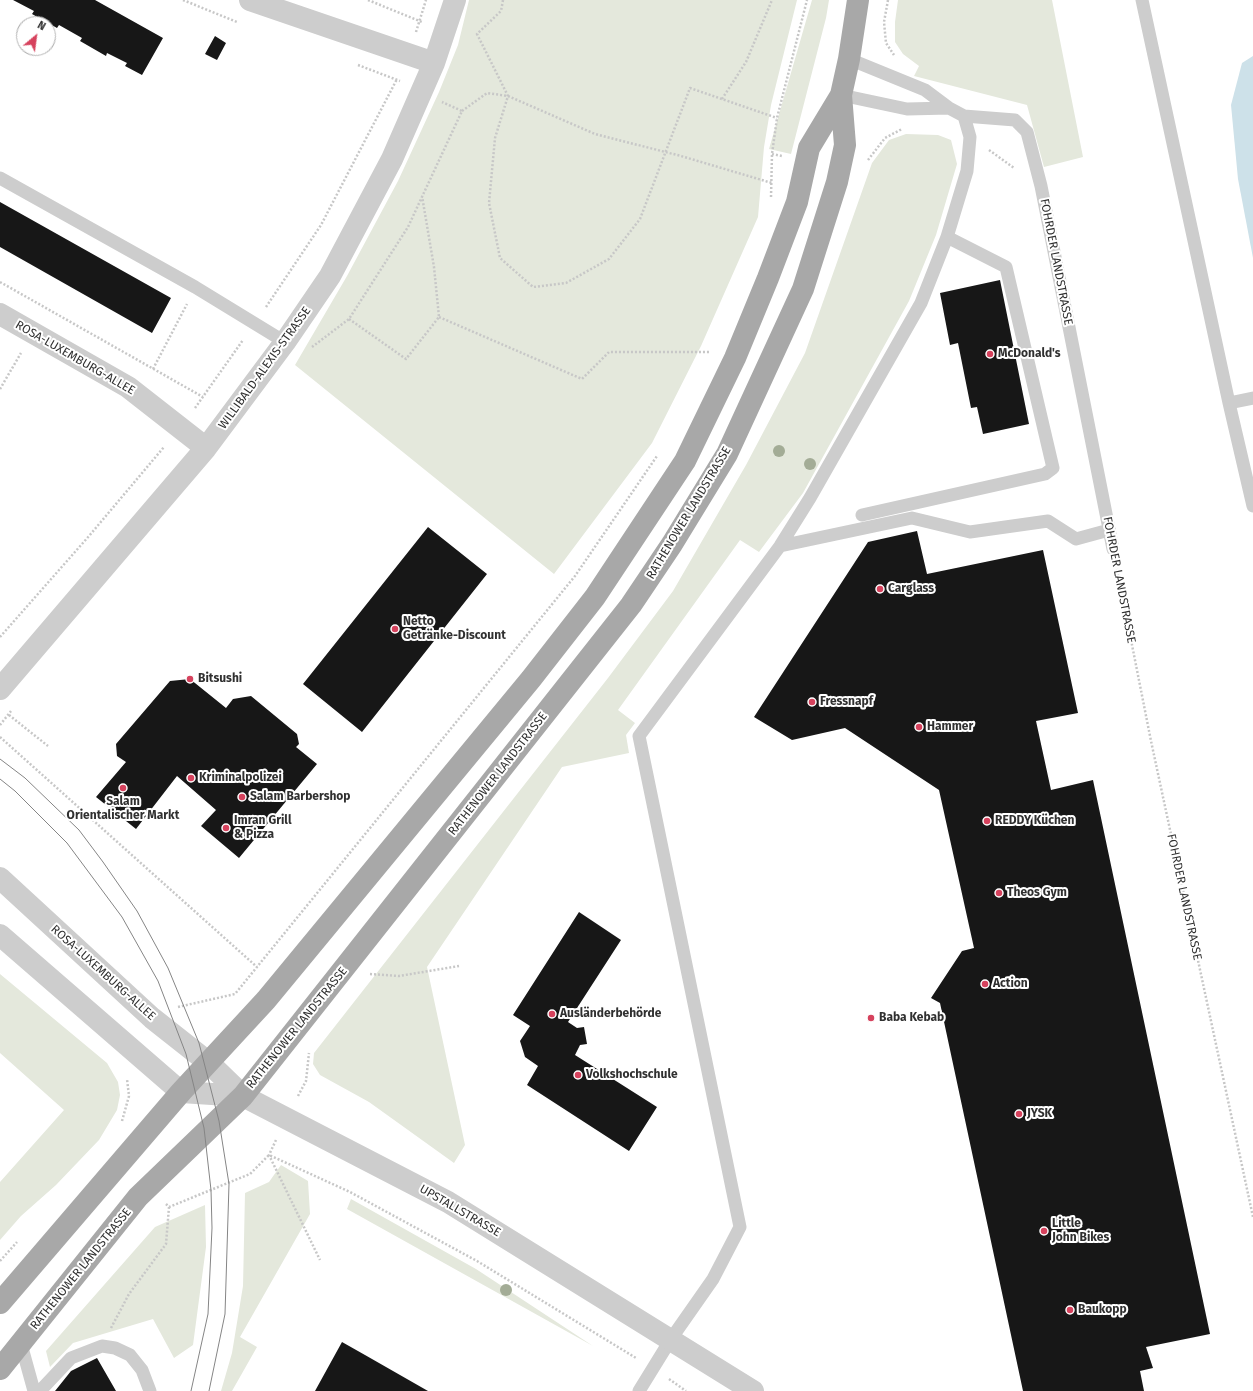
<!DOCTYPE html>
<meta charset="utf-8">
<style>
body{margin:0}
#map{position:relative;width:1253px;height:1391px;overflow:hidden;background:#fff;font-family:"Fira Sans",sans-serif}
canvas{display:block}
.north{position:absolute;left:16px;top:16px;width:40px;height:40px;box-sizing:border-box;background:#fff;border:1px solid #acacac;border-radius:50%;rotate:29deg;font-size:11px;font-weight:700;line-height:16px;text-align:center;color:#303030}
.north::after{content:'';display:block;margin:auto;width:14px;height:18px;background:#d6425d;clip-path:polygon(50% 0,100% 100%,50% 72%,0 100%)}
</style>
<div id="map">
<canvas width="1253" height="1391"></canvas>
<div class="north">N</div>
</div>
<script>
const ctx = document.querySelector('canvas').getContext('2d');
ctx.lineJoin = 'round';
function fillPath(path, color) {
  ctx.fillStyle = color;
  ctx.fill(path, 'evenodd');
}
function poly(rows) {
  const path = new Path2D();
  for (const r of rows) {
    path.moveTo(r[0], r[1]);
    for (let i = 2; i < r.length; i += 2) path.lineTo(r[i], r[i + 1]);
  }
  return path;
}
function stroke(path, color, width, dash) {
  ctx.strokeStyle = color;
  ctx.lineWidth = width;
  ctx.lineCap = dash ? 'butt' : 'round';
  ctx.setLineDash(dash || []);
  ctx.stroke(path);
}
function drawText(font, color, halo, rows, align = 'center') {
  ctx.font = font + ' "Fira Sans",sans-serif';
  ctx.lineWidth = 4;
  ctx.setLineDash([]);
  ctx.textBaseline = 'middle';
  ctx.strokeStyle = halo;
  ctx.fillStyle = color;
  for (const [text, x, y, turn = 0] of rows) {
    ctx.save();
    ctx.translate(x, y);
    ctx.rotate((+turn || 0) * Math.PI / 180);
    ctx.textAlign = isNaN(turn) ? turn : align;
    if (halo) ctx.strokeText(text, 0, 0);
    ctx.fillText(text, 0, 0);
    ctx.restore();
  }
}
fillPath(poly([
 [469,0,797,0,771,105,764,147,758,217,701,346,652,443,554,574,295,365,347,276,398,181,439,92,458,45],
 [812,0,829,0,826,18,791,154,769,149],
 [898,0,1052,0,1083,157,1044,167,1027,105,914,76,919,66,903,54,895,42,895,22],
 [906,134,938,135,951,140,957,164,936,235,909,301,803,493,759,552,740,540,618,710,635,723,626,735,629,753,562,767,427,967,465,1145,454,1163,369,1102,320,1075,313,1064,314,1053,608,678,673,591,746,465,805,353,872,163,889,140],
 [0,974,107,1063,118,1082,120,1095,117,1110,99,1140,56,1185,21,1216,0,1240,0,1182,64,1110,0,1053],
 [281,1165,308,1181,310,1214,240,1337,257,1347,232,1391,221,1391,232,1353,243,1286,245,1193,269,1182],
 [351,1199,476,1269,593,1346,347,1209],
 [205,1205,206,1247,193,1345,174,1358,153,1319,73,1343,50,1367,46,1351,155,1227]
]), '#e4e8dc');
fillPath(poly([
 [1253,56,1253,258,1238,179,1231,105,1242,63]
]), '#cde1e9');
fillPath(poly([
 [13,0,95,0,163,38,142,75,125,66,127,63,107,53,106,56,80,41,82,38,59,25,57,28,32,14,34,11],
 [215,36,226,43,217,60,205,54],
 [0,202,171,298,152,333,0,247],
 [1000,280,1029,424,983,434,977,407,971,408,958,343,950,345,940,293],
 [428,527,487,574,362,732,303,684],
 [917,531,927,574,1043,550,1078,713,1036,721,1051,790,1093,780,1210,1334,1146,1347,1153,1368,1140,1371,1144,1391,1023,1391,940,1003,931,998,962,951,974,948,939,790,845,728,792,740,754,717,868,542],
 [190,679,226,708,233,699,251,696,297,734,299,744,296,747,317,764,239,858,201,826,216,810,177,776,136,829,96,797,126,762,117,756,116,744,170,681],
 [579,912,621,940,568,1022,577,1028,584,1027,587,1044,580,1045,575,1055,657,1107,629,1151,527,1085,538,1066,525,1057,520,1041,530,1026,513,1015],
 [342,1342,365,1355,428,1391,315,1391],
 [97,1358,116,1391,55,1391,71,1371]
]), '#171717');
stroke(poly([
 [183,0,237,22],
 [368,0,422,22],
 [503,0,501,11,477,34,508,96,495,138,489,203,500,258,533,287,566,283,609,259,640,219,690,88,777,118],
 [888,0,884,22,886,43,894,55],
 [416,32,426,0],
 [358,65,400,81],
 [722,99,746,62,772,0],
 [462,111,487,93,508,96,595,134,681,156,772,183],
 [989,150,1014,168],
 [772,154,782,156],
 [868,160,885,138,902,129],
 [771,197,772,154,777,118,807,0],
 [0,282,203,397],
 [266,307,321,225,397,79],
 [439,317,582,379,609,352,710,352],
 [349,319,406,359,439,317,434,267,422,196],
 [312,347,349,319,408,227,462,111,442,102],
 [153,369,187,304],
 [0,389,21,353],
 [195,408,243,340],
 [1117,569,1151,741,1253,1217],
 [0,637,89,536,164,447],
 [9,715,48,746],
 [0,725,11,711],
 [0,737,257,967],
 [370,974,399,976,459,966],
 [178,1007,235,994,575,576,657,456],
 [298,1096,306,1081,309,1053],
 [122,1121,129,1096,127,1079],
 [276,1140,269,1155,320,1260],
 [166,1204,169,1207,250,1174,269,1155,350,1192,477,1261,636,1358],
 [0,1261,17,1242],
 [111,1328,129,1294,166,1244,169,1207],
 [669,1379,686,1391]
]), '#c7c7c7', 2.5, [2, 2]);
stroke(poly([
 [1142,0,1229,403,1253,506],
 [849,59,925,90,949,108],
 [841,95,907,109,949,108,964,116,1015,120,1027,132,1041,186,1113,549],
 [0,178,195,287,285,342],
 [1229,403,1253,398],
 [862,515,1045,474,1053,468,1006,267,947,237],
 [780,546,912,518,970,532,1048,521,1076,539,1109,530],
 [21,1344,34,1391],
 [40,1391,71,1358,102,1346,115,1348,130,1355,142,1370,150,1391],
 [639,1391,671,1339,713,1279,740,1227,639,736,780,546,810,498,921,303,947,237,967,171,970,137,964,116]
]), '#cdcdcd', 13);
stroke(poly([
 [250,0,434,63],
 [0,314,128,387,206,448],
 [0,689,206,448,285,342,330,276,392,159,434,63,455,0]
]), '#cdcdcd', 22);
stroke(poly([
 [0,878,152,1018,209,1063,243,1096,448,1202,753,1391],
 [0,935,181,1092,243,1096]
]), '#cdcdcd', 22);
stroke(poly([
 [0,1303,181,1092,266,1000,531,679,595,597,685,461,735,358,768,278,797,202,809,148,841,95],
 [0,1369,138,1197,243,1096,631,605,672,544,727,454,803,289,837,182,845,145,841,95,849,59,858,0]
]), '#a8a8a8', 22);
stroke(poly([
 [0,759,25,778,79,830,103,862,137,911,168,968,199,1043,219,1121,229,1184,225,1314,209,1391],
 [0,779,15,791,67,843,122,917,158,981,186,1054,204,1128,211,1190,212,1228,208,1314,191,1391]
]), '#858585', 1);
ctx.fillStyle = '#a3ac96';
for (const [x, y] of [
 [779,451],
 [810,464],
 [506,1290]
]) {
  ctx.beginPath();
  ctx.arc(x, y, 6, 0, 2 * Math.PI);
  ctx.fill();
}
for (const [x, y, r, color] of [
 [990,354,4,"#d6425d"],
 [880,589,4,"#d6425d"],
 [395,629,4,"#d6425d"],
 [190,679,4,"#d6425d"],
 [812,702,4,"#d6425d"],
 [919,727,4,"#d6425d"],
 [191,778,4,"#d6425d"],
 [123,788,4,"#d6425d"],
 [242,797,4,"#d6425d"],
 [987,821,4,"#d6425d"],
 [226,828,4,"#d6425d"],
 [999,893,4,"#d6425d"],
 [985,984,4,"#d6425d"],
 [552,1014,4,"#d6425d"],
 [871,1018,4,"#d6425d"],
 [578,1075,4,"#d6425d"],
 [1019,1114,4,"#d6425d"],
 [1044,1231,4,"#d6425d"],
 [1070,1310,4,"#d6425d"]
]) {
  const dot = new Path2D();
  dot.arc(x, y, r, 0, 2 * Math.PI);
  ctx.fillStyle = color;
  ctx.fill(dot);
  stroke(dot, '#fff', 1.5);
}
drawText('12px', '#303030', '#fff', [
 ["FOHRDER LANDSTRASSE",1056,262,79],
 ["ROSA-LUXEMBURG-ALLEE",75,358,30],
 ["WILLIBALD-ALEXIS-STRASSE",265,368,-54],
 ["RATHENOWER LANDSTRASSE",689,513,-59],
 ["FOHRDER LANDSTRASSE",1119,580,79],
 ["RATHENOWER LANDSTRASSE",498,774,-52],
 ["FOHRDER LANDSTRASSE",1184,897,78],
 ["ROSA-LUXEMBURG-ALLEE",103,973,42],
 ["RATHENOWER LANDSTRASSE",297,1028,-51],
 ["UPSTALLSTRASSE",460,1211,30],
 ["RATHENOWER LANDSTRASSE",81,1269,-51]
]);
drawText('bold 12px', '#303030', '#fff', [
 ["McDonald's",998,354],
 ["Carglass",888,589],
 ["Netto",403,622],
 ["Getränke-Discount",403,636],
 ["Bitsushi",198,679],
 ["Fressnapf",820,702],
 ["Hammer",927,727],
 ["Kriminalpolizei",199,778],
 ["Salam Barbershop",250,797],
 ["Salam",123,802,"center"],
 ["Orientalischer Markt",123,816,"center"],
 ["Imran Grill",234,821],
 ["& Pizza",234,835],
 ["REDDY Küchen",995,821],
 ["Theos Gym",1007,893],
 ["Action",993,984],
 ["Ausländerbehörde",560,1014],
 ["Baba Kebab",879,1018],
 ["Volkshochschule",586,1075],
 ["JYSK",1027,1114],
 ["Little",1052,1224],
 ["John Bikes",1052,1238],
 ["Baukopp",1078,1310]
], 'left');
</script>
